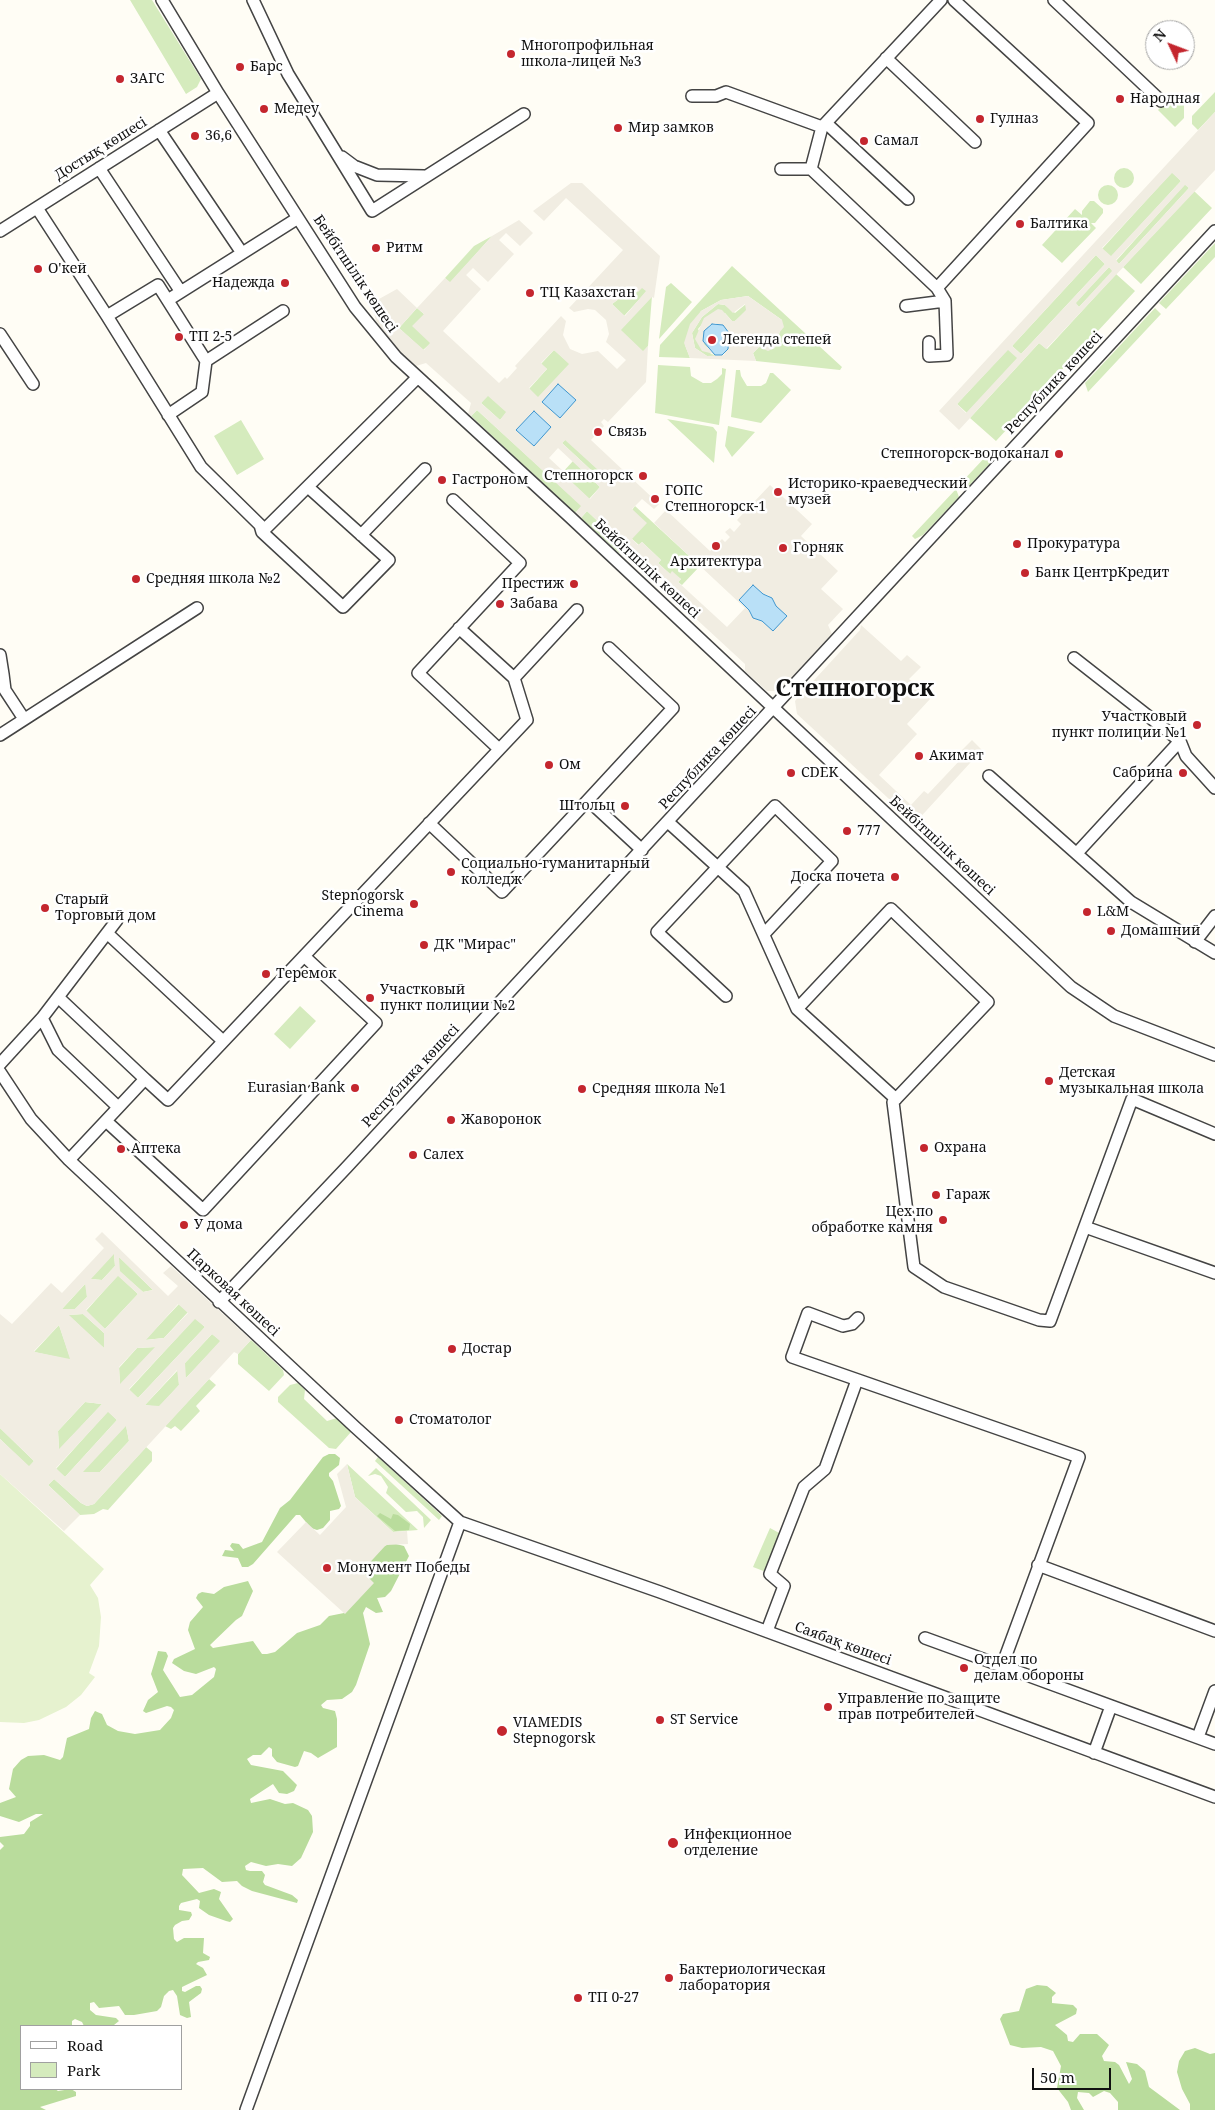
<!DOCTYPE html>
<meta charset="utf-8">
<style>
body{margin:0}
#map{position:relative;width:1215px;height:2110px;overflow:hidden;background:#fffdf5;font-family:"Noto Serif",serif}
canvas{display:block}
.legend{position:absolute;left:20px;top:2025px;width:162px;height:65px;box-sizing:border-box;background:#fff;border:1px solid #a0a0a0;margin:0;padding:6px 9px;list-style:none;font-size:15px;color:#111}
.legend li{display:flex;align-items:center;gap:10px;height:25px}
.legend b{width:25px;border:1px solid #a0a0a0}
.north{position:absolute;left:1145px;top:20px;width:50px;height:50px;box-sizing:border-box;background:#fff;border:1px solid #a0a0a0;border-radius:50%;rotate:313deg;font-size:14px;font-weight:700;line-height:20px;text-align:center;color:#111}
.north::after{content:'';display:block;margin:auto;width:18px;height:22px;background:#c4262e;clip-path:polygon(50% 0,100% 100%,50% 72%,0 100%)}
.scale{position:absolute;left:1032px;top:2068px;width:79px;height:22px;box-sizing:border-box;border:2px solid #111;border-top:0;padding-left:6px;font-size:15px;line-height:18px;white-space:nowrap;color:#111;-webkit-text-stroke:4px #fff;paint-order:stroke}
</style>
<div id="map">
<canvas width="1215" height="2110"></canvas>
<ul class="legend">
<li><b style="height:6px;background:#fff"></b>Road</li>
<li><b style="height:14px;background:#d5ebbd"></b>Park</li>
</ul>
<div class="north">N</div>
<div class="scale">50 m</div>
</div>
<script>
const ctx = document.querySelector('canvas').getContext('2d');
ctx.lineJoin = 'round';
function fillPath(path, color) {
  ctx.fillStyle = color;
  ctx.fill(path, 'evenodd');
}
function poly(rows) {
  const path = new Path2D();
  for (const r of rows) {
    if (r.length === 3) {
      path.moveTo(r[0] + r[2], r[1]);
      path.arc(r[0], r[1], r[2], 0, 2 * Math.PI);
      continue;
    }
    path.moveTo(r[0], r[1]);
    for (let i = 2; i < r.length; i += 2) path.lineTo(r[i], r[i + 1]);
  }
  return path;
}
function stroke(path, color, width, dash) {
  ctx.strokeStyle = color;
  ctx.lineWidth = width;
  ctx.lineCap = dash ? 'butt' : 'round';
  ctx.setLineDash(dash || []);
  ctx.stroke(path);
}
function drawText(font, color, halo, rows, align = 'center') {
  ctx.font = font + ' "Noto Serif",serif';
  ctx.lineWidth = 5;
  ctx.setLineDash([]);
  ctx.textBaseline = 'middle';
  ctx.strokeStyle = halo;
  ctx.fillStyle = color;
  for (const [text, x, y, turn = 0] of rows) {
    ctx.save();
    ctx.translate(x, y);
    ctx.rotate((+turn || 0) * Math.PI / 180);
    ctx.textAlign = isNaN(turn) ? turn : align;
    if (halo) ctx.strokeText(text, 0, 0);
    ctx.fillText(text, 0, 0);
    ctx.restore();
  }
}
fillPath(poly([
 [130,0,152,0,201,79,197,87,186,94],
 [1215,92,1215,112,1198,130,1192,124,1192,116],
 [1174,93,1184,101,1184,118,1175,127,1158,110],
 [1124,178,10],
 [1172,172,1181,181,1111,257,1102,249],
 [1185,184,1189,188,1119,264,1116,261],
 [1108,195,10],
 [1194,191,1212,208,1141,284,1123,267],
 [1090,201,1094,201,1103,209,1103,213,1095,223,1091,223,1096,228,1062,263,1042,245,1075,209,1082,215,1082,211],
 [492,236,450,283,445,278,474,246],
 [1215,243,1215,257,1166,309,1159,303],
 [1096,255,1105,264,1021,354,1012,346],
 [629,266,634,271,638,266,645,266,649,270,639,280,627,282,620,276],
 [732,266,842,367,840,370,756,361,753,353,759,347,777,345,782,320,748,296,721,300,701,311,685,345,690,358,659,357,660,345],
 [1109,267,1113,271,1079,307,1075,303],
 [1116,274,1135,291,996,441,970,418,1039,343,1047,349],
 [671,283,692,302,659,339,666,287],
 [642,287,647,291,624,316,612,304,633,288],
 [652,296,648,346,643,352,620,330],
 [718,304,725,305,735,313,746,304,747,310,735,321,732,321,725,313,704,322,698,329,711,354,715,355,715,357,707,356,695,348,692,333,702,317],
 [417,308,424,314,431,343,423,350,399,328],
 [1155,308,1161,314,1088,392,1085,383],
 [1008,349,1018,358,967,413,957,404],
 [554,350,570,364,538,398,529,389,547,369,541,364],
 [658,365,690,367,691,376,703,383,711,383,717,379,722,374,722,368,726,369,719,425,655,413],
 [736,370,740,370,741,376,747,386,761,386,766,383,770,373,773,373,791,390,761,423,731,417],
 [488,395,507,412,500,420,481,403],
 [477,410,582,506,575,513,471,416],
 [667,419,713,427,717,432,714,463],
 [241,420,264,459,237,475,214,436],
 [728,426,755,432,732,457,725,446],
 [566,439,608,479,605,483,562,443],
 [988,454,994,459,968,487,962,486,960,484],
 [573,461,600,487,589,499,562,473],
 [956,489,959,497,923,535,915,539,912,536],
 [635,506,700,566,682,585,678,582,681,579,670,574,658,563,661,560,642,542,639,545,632,539,632,510],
 [587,511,625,547,619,553,581,518],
 [300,1006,316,1021,290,1049,274,1034],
 [114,1253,115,1266,102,1280,90,1279],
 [119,1257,153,1290,143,1292,119,1271],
 [118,1275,138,1294,105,1329,86,1311],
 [86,1283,87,1297,75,1309,62,1309],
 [179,1304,188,1312,164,1338,145,1340],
 [83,1314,104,1333,104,1348,68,1315],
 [195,1318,205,1327,138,1398,129,1390],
 [59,1325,71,1360,34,1352],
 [212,1334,221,1341,185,1379,185,1363],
 [251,1340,283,1370,284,1375,269,1391,238,1364,238,1354],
 [156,1347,120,1385,119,1368,137,1348],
 [178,1370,179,1385,159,1407,145,1405],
 [209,1379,216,1385,196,1406,200,1411,181,1431,175,1426,171,1429,165,1426],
 [298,1383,305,1390,304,1399,327,1421,337,1418,351,1432,336,1449,329,1448,278,1402,278,1397,290,1385],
 [85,1402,102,1404,59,1450,58,1431],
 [108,1411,117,1420,65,1477,56,1469],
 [126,1425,129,1441,100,1472,82,1472],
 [0,1428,34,1461,29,1467,0,1439],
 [146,1447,152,1452,152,1461,108,1510,103,1509,94,1514,80,1515,48,1485,54,1479,81,1503,87,1506,94,1504],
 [378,1457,442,1516,439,1520,375,1461],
 [347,1464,418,1530,393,1532,355,1497],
 [376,1468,431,1520,424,1528,423,1517,417,1511,406,1512,386,1493,388,1487,381,1476,375,1474,368,1476],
 [770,1528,781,1534,766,1572,753,1567]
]), '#d5ebbd');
fillPath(poly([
 [329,1454,335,1454,340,1458,339,1465,329,1473,329,1476,333,1481,341,1506,339,1509,330,1511,330,1520,323,1528,317,1530,311,1528,300,1515,296,1515,253,1564,248,1567,242,1567,238,1558,222,1556,225,1550,234,1551,230,1546,232,1543,239,1544,243,1549,262,1542,280,1508,290,1500,323,1457],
 [380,1513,391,1519,393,1514,398,1515,410,1524,409,1530,395,1531,377,1516],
 [392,1543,404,1546,409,1556,391,1591,385,1597,377,1598,383,1612,376,1613,366,1607,363,1613,370,1644,356,1685,352,1692,342,1699,327,1700,321,1705,323,1708,335,1711,337,1719,337,1747,318,1758,311,1753,304,1751,298,1766,295,1767,277,1762,272,1756,272,1749,269,1747,261,1755,253,1755,247,1759,251,1765,283,1771,297,1785,294,1791,287,1794,279,1793,273,1784,253,1797,250,1799,251,1803,270,1799,285,1804,293,1803,308,1810,312,1816,313,1832,301,1858,292,1866,278,1864,266,1866,251,1862,245,1866,246,1870,250,1871,262,1871,265,1875,263,1882,265,1885,292,1895,298,1900,297,1903,252,1891,242,1886,237,1881,222,1882,203,1868,183,1869,182,1875,199,1893,214,1889,221,1892,219,1899,233,1919,230,1922,226,1921,209,1915,199,1908,200,1901,197,1899,181,1903,179,1906,179,1910,191,1912,192,1915,189,1920,182,1921,175,1925,173,1928,174,1939,177,1942,184,1938,204,1938,203,1953,210,1957,209,1960,198,1962,196,1964,203,1968,207,1975,182,1987,182,1991,185,1992,196,1986,200,1986,202,1989,201,1993,189,2002,191,2017,187,2018,180,2015,177,1996,173,1990,169,1991,164,1996,161,2007,157,2011,134,2015,125,2015,119,2006,99,2008,94,2002,90,2003,90,2010,96,2015,116,2018,119,2021,114,2025,84,2026,82,2022,75,2019,72,2021,72,2026,21,2026,21,2089,55,2089,58,2091,71,2089,76,2092,76,2096,40,2107,46,2110,0,2110,0,1850,4,1846,0,1842,0,1837,24,1834,30,1826,30,1822,43,1814,36,1814,19,1822,0,1816,0,1803,16,1797,9,1789,13,1769,21,1760,28,1756,44,1755,60,1760,63,1757,67,1738,89,1729,91,1718,95,1711,102,1714,107,1725,118,1731,135,1734,160,1730,171,1718,174,1710,171,1707,167,1706,146,1713,143,1711,148,1700,158,1692,151,1674,158,1651,166,1652,168,1656,163,1670,180,1697,192,1695,214,1677,216,1669,214,1667,196,1674,184,1671,172,1663,174,1659,195,1649,188,1630,190,1622,203,1607,196,1598,198,1594,202,1592,214,1594,224,1587,248,1581,253,1591,242,1616,236,1620,210,1645,213,1648,253,1641,262,1654,267,1654,275,1652,297,1633,320,1625,329,1616,344,1613,342,1595,377,1549],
 [1037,1985,1047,1986,1056,1993,1052,1997,1052,2003,1073,2005,1077,2009,1076,2014,1055,2025,1067,2035,1068,2041,1073,2042,1080,2034,1097,2034,1109,2045,1102,2056,1104,2061,1115,2062,1119,2065,1129,2084,1132,2079,1126,2062,1137,2064,1145,2071,1149,2087,1180,2110,1118,2110,1118,2102,1110,2093,1104,2091,1093,2097,1089,2093,1078,2092,1077,2098,1084,2110,1071,2110,1068,2102,1057,2088,1061,2066,1053,2051,1041,2047,1022,2048,1010,2045,1000,2019,1003,2014,1019,2011,1026,1989],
 [1195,2048,1210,2054,1215,2053,1215,2110,1190,2110,1190,2104,1182,2089,1177,2072,1179,2061,1185,2051]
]), '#b9dc9c');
fillPath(poly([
 [0,1474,104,1569,90,1585,98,1598,101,1617,99,1646,89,1673,95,1677,81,1695,66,1707,39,1720,24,1723,0,1722]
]), '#e6f2cf');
fillPath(poly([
 [1215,112,1215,170,1046,349,1039,343,959,430,939,411],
 [1172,173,1181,181,1111,256,1102,248],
 [1185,185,1189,188,1119,264,1116,260],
 [1096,255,1105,264,1021,354,1012,346],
 [1109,267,1112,271,1079,307,1076,303],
 [1008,350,1017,358,966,413,957,404],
 [571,183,582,183,660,256,654,298,652,297,621,330,643,351,648,346,646,382,608,422,604,419,601,422,604,426,591,440,659,504,654,509,642,499,632,509,647,523,632,539,638,545,642,542,661,560,658,563,670,574,672,571,681,579,678,582,727,627,745,608,654,523,666,510,710,551,722,539,725,542,730,537,725,532,730,528,734,532,741,524,737,520,770,485,812,524,801,536,838,571,821,589,843,609,828,625,832,634,781,691,767,691,745,671,745,664,680,604,679,597,632,552,619,553,625,547,587,511,581,518,575,513,581,506,477,410,471,416,468,414,471,403,426,363,416,366,394,346,376,321,373,308,379,299,397,289,417,308,445,278,450,282,492,236,519,220,533,233,520,246,506,233,499,240,514,254,488,282,473,268,466,275,481,289,443,331,499,383,505,377,507,379,517,368,515,366,561,316,566,321,563,335,570,349,582,354,598,351,617,369,626,360,606,342,609,334,606,320,595,310,588,309,574,312,569,308,623,250,566,198,544,221,533,211],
 [642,288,646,291,625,316,612,304,633,289,638,292],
 [417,308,424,314,412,326,430,343,424,350,399,328],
 [554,350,569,364,538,397,529,388,547,369,541,363],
 [488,396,506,412,500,420,481,403],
 [565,440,608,479,605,483,562,443],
 [558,448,600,487,590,499,562,473,563,471,549,458],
 [763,594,768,595,776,606,762,621,750,614,749,610],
 [748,296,782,320,784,327,779,333,775,348,768,351,759,347,753,353,756,361,690,358,684,343,690,324,701,311,721,300],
 [718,304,725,305,733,313,745,304,746,310,735,321,732,321,722,310,718,309,704,318,695,339,702,351,714,354,704,344,709,325,712,324,716,323,729,343,724,355,707,356,695,348,692,333,702,317],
 [861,625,901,661,907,655,921,667,909,679,930,699,907,724,917,734,879,775,911,805,924,791,928,794,962,758,958,754,972,740,982,750,915,823,797,714,795,701,860,630],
 [102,1232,168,1296,178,1286,163,1273,171,1266,251,1340,238,1354,234,1352,94,1504,87,1506,81,1503,54,1479,48,1485,80,1515,64,1531,0,1474,0,1439,29,1466,34,1461,0,1428,0,1314,12,1324,51,1283,62,1293,104,1248,95,1239],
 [114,1254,115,1266,102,1280,91,1279],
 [119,1258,120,1258,153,1290,143,1292,120,1271],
 [118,1276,138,1294,105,1329,86,1310],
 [85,1284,87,1297,75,1309,62,1309],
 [178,1304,188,1313,164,1338,146,1340],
 [83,1314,104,1333,104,1348,69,1315],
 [195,1319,205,1327,138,1398,129,1389],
 [59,1325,70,1359,35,1352,34,1351],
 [212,1334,220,1341,186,1378,185,1363],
 [155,1347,120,1384,119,1367,137,1348],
 [177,1370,179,1385,159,1406,145,1405],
 [85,1402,102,1404,59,1449,58,1431],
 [108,1412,117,1420,65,1477,56,1468],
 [126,1426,129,1441,100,1472,83,1472],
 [347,1464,355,1497,393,1532,407,1531,408,1544,386,1545,362,1571,374,1583,345,1614,277,1552,306,1522,320,1535,346,1507,337,1474]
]), '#f1ede2');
const water = poly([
 [712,324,723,325,729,333,728,349,722,355,715,355,703,341,704,331,712,324],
 [558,384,576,400,560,418,542,402,558,384],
 [534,411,551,427,534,446,516,430,534,411],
 [753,585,763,594,772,598,776,606,787,616,773,631,762,621,753,618,749,610,739,600,753,585]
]);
fillPath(water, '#b9e0f7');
stroke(water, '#3f96cf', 1);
const minor = poly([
 [162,0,218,93,355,307,396,357,570,517,1071,987,1114,1016,1215,1055],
 [253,0,288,74,372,211,524,114],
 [1054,0,1161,101],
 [886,58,975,142],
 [692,96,716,96,726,92,822,127],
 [826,123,908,199],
 [159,130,242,253],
 [342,157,354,166,377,175,424,176],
 [99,168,181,292],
 [781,169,811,169],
 [37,208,107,316,201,467,260,525,262,532],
 [0,231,218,93],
 [937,288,1088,123,954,0],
 [168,300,298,218],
 [906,306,945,301],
 [107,316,158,285,206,361,202,392,168,415],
 [0,334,33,384],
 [929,342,929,356,947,355,945,301,937,288,811,169,822,127,941,0],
 [206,361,283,311],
 [308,487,389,560,343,607,262,532,417,378],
 [453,500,520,563,418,673,499,749],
 [361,535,425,469],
 [0,655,3,674,0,676],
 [1074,658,1180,741,1186,756,1215,788],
 [3,674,5,690,24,719],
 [514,678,577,610],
 [0,735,197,608],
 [989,776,1131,902,1215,953],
 [588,800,673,708,609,648],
 [668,822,744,891,797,1009,896,1099],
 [429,823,502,892,588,800,642,850],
 [1077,853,1180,741],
 [107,933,223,1041],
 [1195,942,1215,916],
 [726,996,657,932,775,806,832,861,764,934],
 [58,997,145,1079],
 [797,1009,891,909,988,1002,893,1102,914,1267,944,1287,1039,1320,1050,1321,1132,1099,1215,1134],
 [42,1018,58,1050,118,1107],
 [0,1064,42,1018,117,920],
 [0,1072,31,1119,69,1160,355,1427,460,1522,660,1592,1215,1797],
 [106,1121,203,1210,376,1023,304,956],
 [69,1160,145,1079,168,1100,527,720,514,678,459,628],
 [1085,1227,1215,1273],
 [219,1302,346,1168,1215,231],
 [858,1318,852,1324,843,1326,808,1313,792,1357,1079,1457,1002,1666,1215,1744],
 [1038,1565,1215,1631],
 [767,1631,784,1586,770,1574,804,1487,825,1469,857,1380],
 [925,1638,1002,1666],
 [1198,1737,1215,1691],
 [1094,1753,1111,1706],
 [246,2110,460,1522]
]);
stroke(minor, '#444', 14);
stroke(minor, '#fff', 11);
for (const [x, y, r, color] of [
 [511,54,5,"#c4262e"],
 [240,67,5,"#c4262e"],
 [120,79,5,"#c4262e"],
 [1120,99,5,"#c4262e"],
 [264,109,5,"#c4262e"],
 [980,119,5,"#c4262e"],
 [618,128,5,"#c4262e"],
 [195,136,5,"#c4262e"],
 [864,141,5,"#c4262e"],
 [1020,224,5,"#c4262e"],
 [376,248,5,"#c4262e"],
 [38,269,5,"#c4262e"],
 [285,283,5,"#c4262e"],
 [530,293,5,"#c4262e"],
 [179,337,5,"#c4262e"],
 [712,340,5,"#c4262e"],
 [598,432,5,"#c4262e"],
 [1059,454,5,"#c4262e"],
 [643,476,5,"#c4262e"],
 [442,480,5,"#c4262e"],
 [778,492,5,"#c4262e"],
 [655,499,5,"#c4262e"],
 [1017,544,5,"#c4262e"],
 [716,546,5,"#c4262e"],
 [783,548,5,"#c4262e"],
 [1025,573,5,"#c4262e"],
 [136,579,5,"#c4262e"],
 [574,584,5,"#c4262e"],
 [500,604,5,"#c4262e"],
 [1197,725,5,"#c4262e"],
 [919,756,5,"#c4262e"],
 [549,765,5,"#c4262e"],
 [791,773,5,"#c4262e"],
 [1183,773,5,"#c4262e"],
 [625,806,5,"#c4262e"],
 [847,831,5,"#c4262e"],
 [451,872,5,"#c4262e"],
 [895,877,5,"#c4262e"],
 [414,904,5,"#c4262e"],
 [45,908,5,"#c4262e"],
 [1087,912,5,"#c4262e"],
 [1111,931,5,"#c4262e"],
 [424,945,5,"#c4262e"],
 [266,974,5,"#c4262e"],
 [370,998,5,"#c4262e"],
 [1049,1081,5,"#c4262e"],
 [355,1088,5,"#c4262e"],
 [582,1089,5,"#c4262e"],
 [451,1120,5,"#c4262e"],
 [924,1148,5,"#c4262e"],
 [121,1149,5,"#c4262e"],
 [413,1155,5,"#c4262e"],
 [936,1195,5,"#c4262e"],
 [943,1220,5,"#c4262e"],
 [184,1225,5,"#c4262e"],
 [452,1349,5,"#c4262e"],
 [399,1420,5,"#c4262e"],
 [327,1568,5,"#c4262e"],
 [964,1668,5,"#c4262e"],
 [828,1707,5,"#c4262e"],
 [660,1720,5,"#c4262e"],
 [502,1731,6,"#c4262e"],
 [673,1843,6,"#c4262e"],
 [669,1978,5,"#c4262e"],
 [578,1998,5,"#c4262e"]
]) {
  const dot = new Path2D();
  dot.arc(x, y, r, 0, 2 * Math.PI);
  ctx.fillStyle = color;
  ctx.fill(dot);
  stroke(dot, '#fff', 2);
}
drawText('14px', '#111', '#fff', [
 ["Многопрофильная",521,46],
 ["школа-лицей №3",521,62],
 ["Барс",250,67],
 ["ЗАГС",130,79],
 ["Народная",1130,99],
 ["Медеу",274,109],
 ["Гулназ",990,119],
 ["Мир замков",628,128],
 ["36,6",205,136],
 ["Самал",874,141],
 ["Балтика",1030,224],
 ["Ритм",386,248],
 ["О'кей",48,269],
 ["Надежда",275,283,"right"],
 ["ТЦ Казахстан",540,293],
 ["ТП 2-5",189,337],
 ["Легенда степей",722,340],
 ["Связь",608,432],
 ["Степногорск-водоканал",1049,454,"right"],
 ["Степногорск",633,476,"right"],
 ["Гастроном",452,480],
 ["Историко-краеведческий",788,484],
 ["музей",788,500],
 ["ГОПС",665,491],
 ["Степногорск-1",665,507],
 ["Прокуратура",1027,544],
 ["Горняк",793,548],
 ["Архитектура",716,562,"center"],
 ["Банк ЦентрКредит",1035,573],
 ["Средняя школа №2",146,579],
 ["Престиж",564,584,"right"],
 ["Забава",510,604],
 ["Участковый",1187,717,"right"],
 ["пункт полиции №1",1187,733,"right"],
 ["Акимат",929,756],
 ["Ом",559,765],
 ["CDEK",801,773],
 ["Сабрина",1173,773,"right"],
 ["Штольц",615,806,"right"],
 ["777",857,831],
 ["Социально-гуманитарный",461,864],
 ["колледж",461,880],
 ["Доска почета",885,877,"right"],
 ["Stepnogorsk",404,896,"right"],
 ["Cinema",404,912,"right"],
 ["Старый",55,900],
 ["Торговый дом",55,916],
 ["L&M",1097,912],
 ["Домашний",1121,931],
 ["ДК \"Мирас\"",434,945],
 ["Теремок",276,974],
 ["Участковый",380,990],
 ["пункт полиции №2",380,1006],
 ["Детская",1059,1073],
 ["музыкальная школа",1059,1089],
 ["Eurasian Bank",345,1088,"right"],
 ["Средняя школа №1",592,1089],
 ["Жаворонок",461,1120],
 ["Охрана",934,1148],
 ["Аптека",131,1149],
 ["Салех",423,1155],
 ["Гараж",946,1195],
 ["Цех по",933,1212,"right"],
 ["обработке камня",933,1228,"right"],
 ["У дома",194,1225],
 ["Достар",462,1349],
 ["Стоматолог",409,1420],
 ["Монумент Победы",337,1568],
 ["Отдел по",974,1660],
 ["делам обороны",974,1676],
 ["Управление по защите",838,1699],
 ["прав потребителей",838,1715],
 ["ST Service",670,1720],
 ["VIAMEDIS",513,1723],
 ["Stepnogorsk",513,1739],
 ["Инфекционное",684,1835],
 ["отделение",684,1851],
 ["Бактериологическая",679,1970],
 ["лаборатория",679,1986],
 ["ТП 0-27",588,1998]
], 'left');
drawText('14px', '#111', '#fff', [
 ["Достық көшесі",101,149,-32],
 ["Бейбітшілік көшесі",355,274,56],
 ["Республика көшесі",1054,383,-47],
 ["Бейбітшілік көшесі",647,569,43],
 ["Республика көшесі",708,758,-47],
 ["Бейбітшілік көшесі",942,846,43],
 ["Республика көшесі",411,1076,-47],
 ["Парковая көшесі",233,1293,43],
 ["Саябақ көшесі",843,1644,20]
]);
drawText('bold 24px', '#111', '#fff', [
 ["Степногорск",855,689]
]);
</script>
